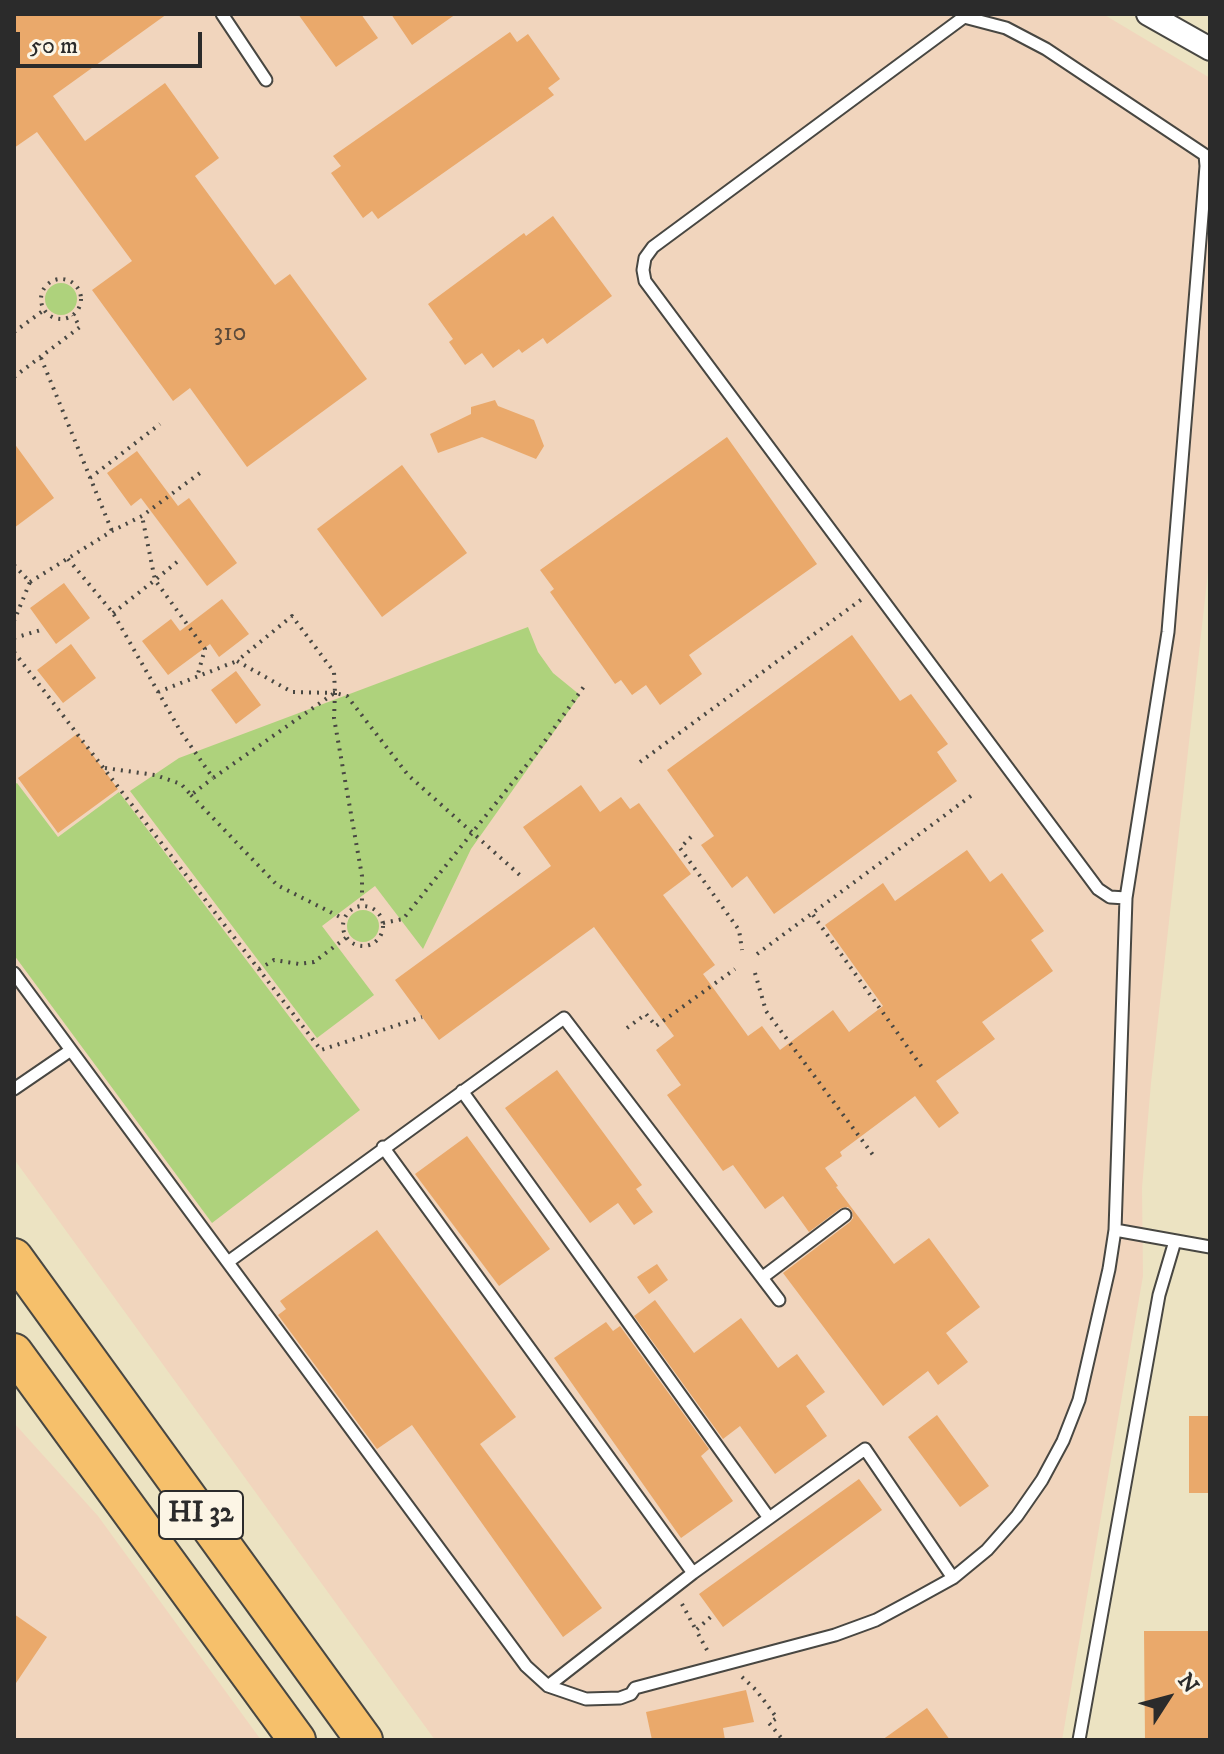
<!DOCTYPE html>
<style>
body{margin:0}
#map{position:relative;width:1224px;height:1754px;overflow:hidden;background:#ece3c2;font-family:"IM FELL DW Pica",serif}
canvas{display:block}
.frame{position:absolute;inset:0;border:16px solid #2b2b2b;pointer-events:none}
.north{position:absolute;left:1128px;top:1658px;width:80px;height:80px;-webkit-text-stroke:6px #fcf5e5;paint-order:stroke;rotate:54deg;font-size:22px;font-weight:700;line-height:32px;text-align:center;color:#2b2b2b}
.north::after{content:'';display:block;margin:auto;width:28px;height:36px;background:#2b2b2b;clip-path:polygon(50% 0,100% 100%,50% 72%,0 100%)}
.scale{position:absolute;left:16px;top:32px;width:186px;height:36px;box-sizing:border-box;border:4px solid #2b2b2b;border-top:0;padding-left:10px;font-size:24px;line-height:28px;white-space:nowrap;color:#2b2b2b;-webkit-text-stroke:6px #fcf5e5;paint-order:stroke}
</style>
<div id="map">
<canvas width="1224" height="1754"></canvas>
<div class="frame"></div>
<div class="north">N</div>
<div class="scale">50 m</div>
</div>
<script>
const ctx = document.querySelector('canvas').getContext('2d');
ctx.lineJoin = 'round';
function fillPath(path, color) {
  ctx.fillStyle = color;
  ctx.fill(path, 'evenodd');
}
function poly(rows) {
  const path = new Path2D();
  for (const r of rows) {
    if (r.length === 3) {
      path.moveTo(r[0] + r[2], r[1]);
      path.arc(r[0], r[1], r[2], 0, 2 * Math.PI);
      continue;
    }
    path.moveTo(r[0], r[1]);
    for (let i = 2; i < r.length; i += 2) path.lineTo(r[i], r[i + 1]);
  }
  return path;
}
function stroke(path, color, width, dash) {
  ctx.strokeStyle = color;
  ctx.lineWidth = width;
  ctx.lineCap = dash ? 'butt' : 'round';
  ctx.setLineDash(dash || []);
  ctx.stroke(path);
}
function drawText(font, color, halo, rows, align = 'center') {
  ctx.font = font + ' "IM FELL DW Pica",serif';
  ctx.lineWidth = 7;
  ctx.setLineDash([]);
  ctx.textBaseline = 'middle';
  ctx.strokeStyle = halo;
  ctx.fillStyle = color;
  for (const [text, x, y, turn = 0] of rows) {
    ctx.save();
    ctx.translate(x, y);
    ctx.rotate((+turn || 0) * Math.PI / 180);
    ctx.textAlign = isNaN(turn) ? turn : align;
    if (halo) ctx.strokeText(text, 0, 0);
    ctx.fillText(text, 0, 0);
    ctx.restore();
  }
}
fillPath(poly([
 [14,14,1103,14,1210,78,1210,554,1151,1083,1142,1188,1143,1276,1062,1740,435,1740,14,1159],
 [14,1423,98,1516,261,1740,14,1740]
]), '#f1d5bd');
fillPath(poly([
 [61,299,16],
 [528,627,538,652,553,673,580,695,471,849,423,949,375,886,322,926,374,995,317,1038,130,791,179,758],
 [17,783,58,837,119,792,360,1110,212,1223,14,955,14,785],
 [363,926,16]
]), '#aed27c');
fillPath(poly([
 [14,14,167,14,53,96,85,141,165,83,219,158,195,176,275,285,290,274,367,379,247,467,190,388,173,401,92,290,132,261,37,132,14,148],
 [298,14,361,14,378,38,336,67],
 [391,14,456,14,412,45],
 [510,32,517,42,528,34,560,79,548,88,554,95,378,219,372,211,363,218,331,173,341,166,333,156],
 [553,216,612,296,547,344,543,338,522,353,519,349,493,368,482,353,465,365,449,342,453,339,428,304,524,233,526,236],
 [495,400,498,406,534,420,544,446,536,459,482,437,438,453,430,434,471,414,471,407],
 [727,437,817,564,689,655,702,674,660,705,646,685,632,695,621,680,615,684,550,592,554,589,540,570],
 [14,443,54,498,14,528],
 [137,451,178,506,189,498,237,563,207,586,141,498,131,506,107,473],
 [402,465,467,553,382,617,317,529],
 [64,583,90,618,56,644,30,608],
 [222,599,249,634,219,657,210,644,168,675,142,641,171,619,180,631],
 [852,635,900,701,911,694,948,744,937,752,957,781,774,914,747,876,732,888,701,845,714,836,667,770],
 [71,644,96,678,63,703,37,670],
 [236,671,261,705,236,724,211,690],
 [77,734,118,789,58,833,18,778],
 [581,785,600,812,621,797,630,809,639,803,691,874,663,895,715,965,703,974,748,1036,762,1026,780,1050,833,1010,849,1032,883,1006,825,925,883,883,895,901,967,850,990,882,1002,873,1044,931,1031,940,1053,971,982,1022,995,1039,936,1081,959,1113,939,1128,915,1096,840,1152,842,1156,825,1168,838,1186,836,1187,894,1264,929,1238,980,1307,946,1333,968,1362,938,1385,928,1371,883,1406,783,1273,850,1222,853,1218,852,1211,848,1207,841,1208,809,1232,783,1196,765,1209,733,1165,723,1171,667,1095,681,1085,656,1050,674,1036,594,927,439,1040,395,980,551,866,523,827],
 [557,1070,642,1185,636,1189,653,1212,634,1225,618,1203,590,1223,505,1108],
 [467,1136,550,1249,499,1286,415,1174],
 [377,1230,516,1417,480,1444,602,1608,563,1637,412,1425,377,1449,278,1315,286,1309,280,1301],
 [657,1264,668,1280,649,1294,637,1277],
 [655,1300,694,1353,741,1318,778,1368,797,1354,825,1392,806,1406,827,1436,775,1474,740,1426,723,1439,634,1316],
 [606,1322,613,1331,620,1326,709,1449,701,1456,733,1501,681,1538,554,1358],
 [937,1415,989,1486,960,1507,908,1437],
 [1189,1416,1210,1416,1210,1493,1189,1493],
 [859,1479,882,1510,723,1627,699,1594],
 [14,1614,47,1637,14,1686],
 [1144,1631,1210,1631,1210,1740,1145,1740],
 [746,1690,754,1722,723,1728,725,1740,652,1740,646,1712],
 [927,1708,950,1740,882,1740]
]), '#eaa96b');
const lane = poly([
 [222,14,266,80],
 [964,17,653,247,645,258,643,270,645,281,1098,889,1110,897,1126,898],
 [14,973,526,1666,548,1686,586,1699,620,1698,631,1694,635,1688,835,1635,876,1620,915,1599,953,1578,987,1550,1017,1516,1042,1480,1063,1441,1079,1400,1109,1269,1115,1230,1126,898,1168,632,1206,166,1205,155,1046,49,1006,28,964,17,966,14],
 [14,1089,71,1050],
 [462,1091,769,1518],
 [383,1147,693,1573],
 [1115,1230,1210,1247],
 [228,1262,564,1018,779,1300],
 [763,1277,845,1215],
 [548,1686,693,1573,865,1449,953,1578],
 [1079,1740,1159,1295,1175,1241]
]);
const street = poly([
 [1148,14,1210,49]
]);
const primary = poly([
 [14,1257,364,1740],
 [14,1352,297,1740]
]);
stroke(lane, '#484742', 15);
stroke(street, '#484742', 26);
stroke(primary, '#484742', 40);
stroke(poly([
 [61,299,20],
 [14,332,44,310],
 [41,358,112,531],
 [14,377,80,327,73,315],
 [90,478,160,424],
 [68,559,113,613,181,732,213,778,333,694],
 [177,562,155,580,205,649,197,677],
 [14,565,30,582,14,621],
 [30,582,112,531,142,516,200,473],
 [113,613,155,580,142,516],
 [14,638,41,630],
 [14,652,321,1050,422,1017],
 [158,692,237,661],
 [335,693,292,692,237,661,292,616,334,672,335,693,347,696,408,775,522,877],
 [335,693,334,718,362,876,362,906],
 [640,762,862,599],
 [105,768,155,775,181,784,191,795,213,778],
 [191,795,277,885,344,919],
 [691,837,680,848,739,930,742,950],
 [363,926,20],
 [813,915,924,1070],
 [383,923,403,919,537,752,585,685],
 [757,954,975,793],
 [259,969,274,960,299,964,314,962,347,937],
 [755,973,766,1011,876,1159],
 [627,1028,646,1014,656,1026,735,969],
 [682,1604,696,1630],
 [707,1650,696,1630,714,1614],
 [742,1677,756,1690,777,1718,769,1723,783,1740]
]), '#484742', 4, [2, 6]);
stroke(lane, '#fff', 11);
stroke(street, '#fff', 22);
stroke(primary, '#f6c06b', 36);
drawText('26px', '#5b4a3b', null, [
 ["310",230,335]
]);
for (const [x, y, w] of [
 [201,1515,84]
]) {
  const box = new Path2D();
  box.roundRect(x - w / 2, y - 24, w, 48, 6);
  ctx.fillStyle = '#fcf5e5';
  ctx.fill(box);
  stroke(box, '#2b2b2b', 2);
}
drawText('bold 28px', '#2b2b2b', null, [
 ["HI 32",201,1515]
]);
</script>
